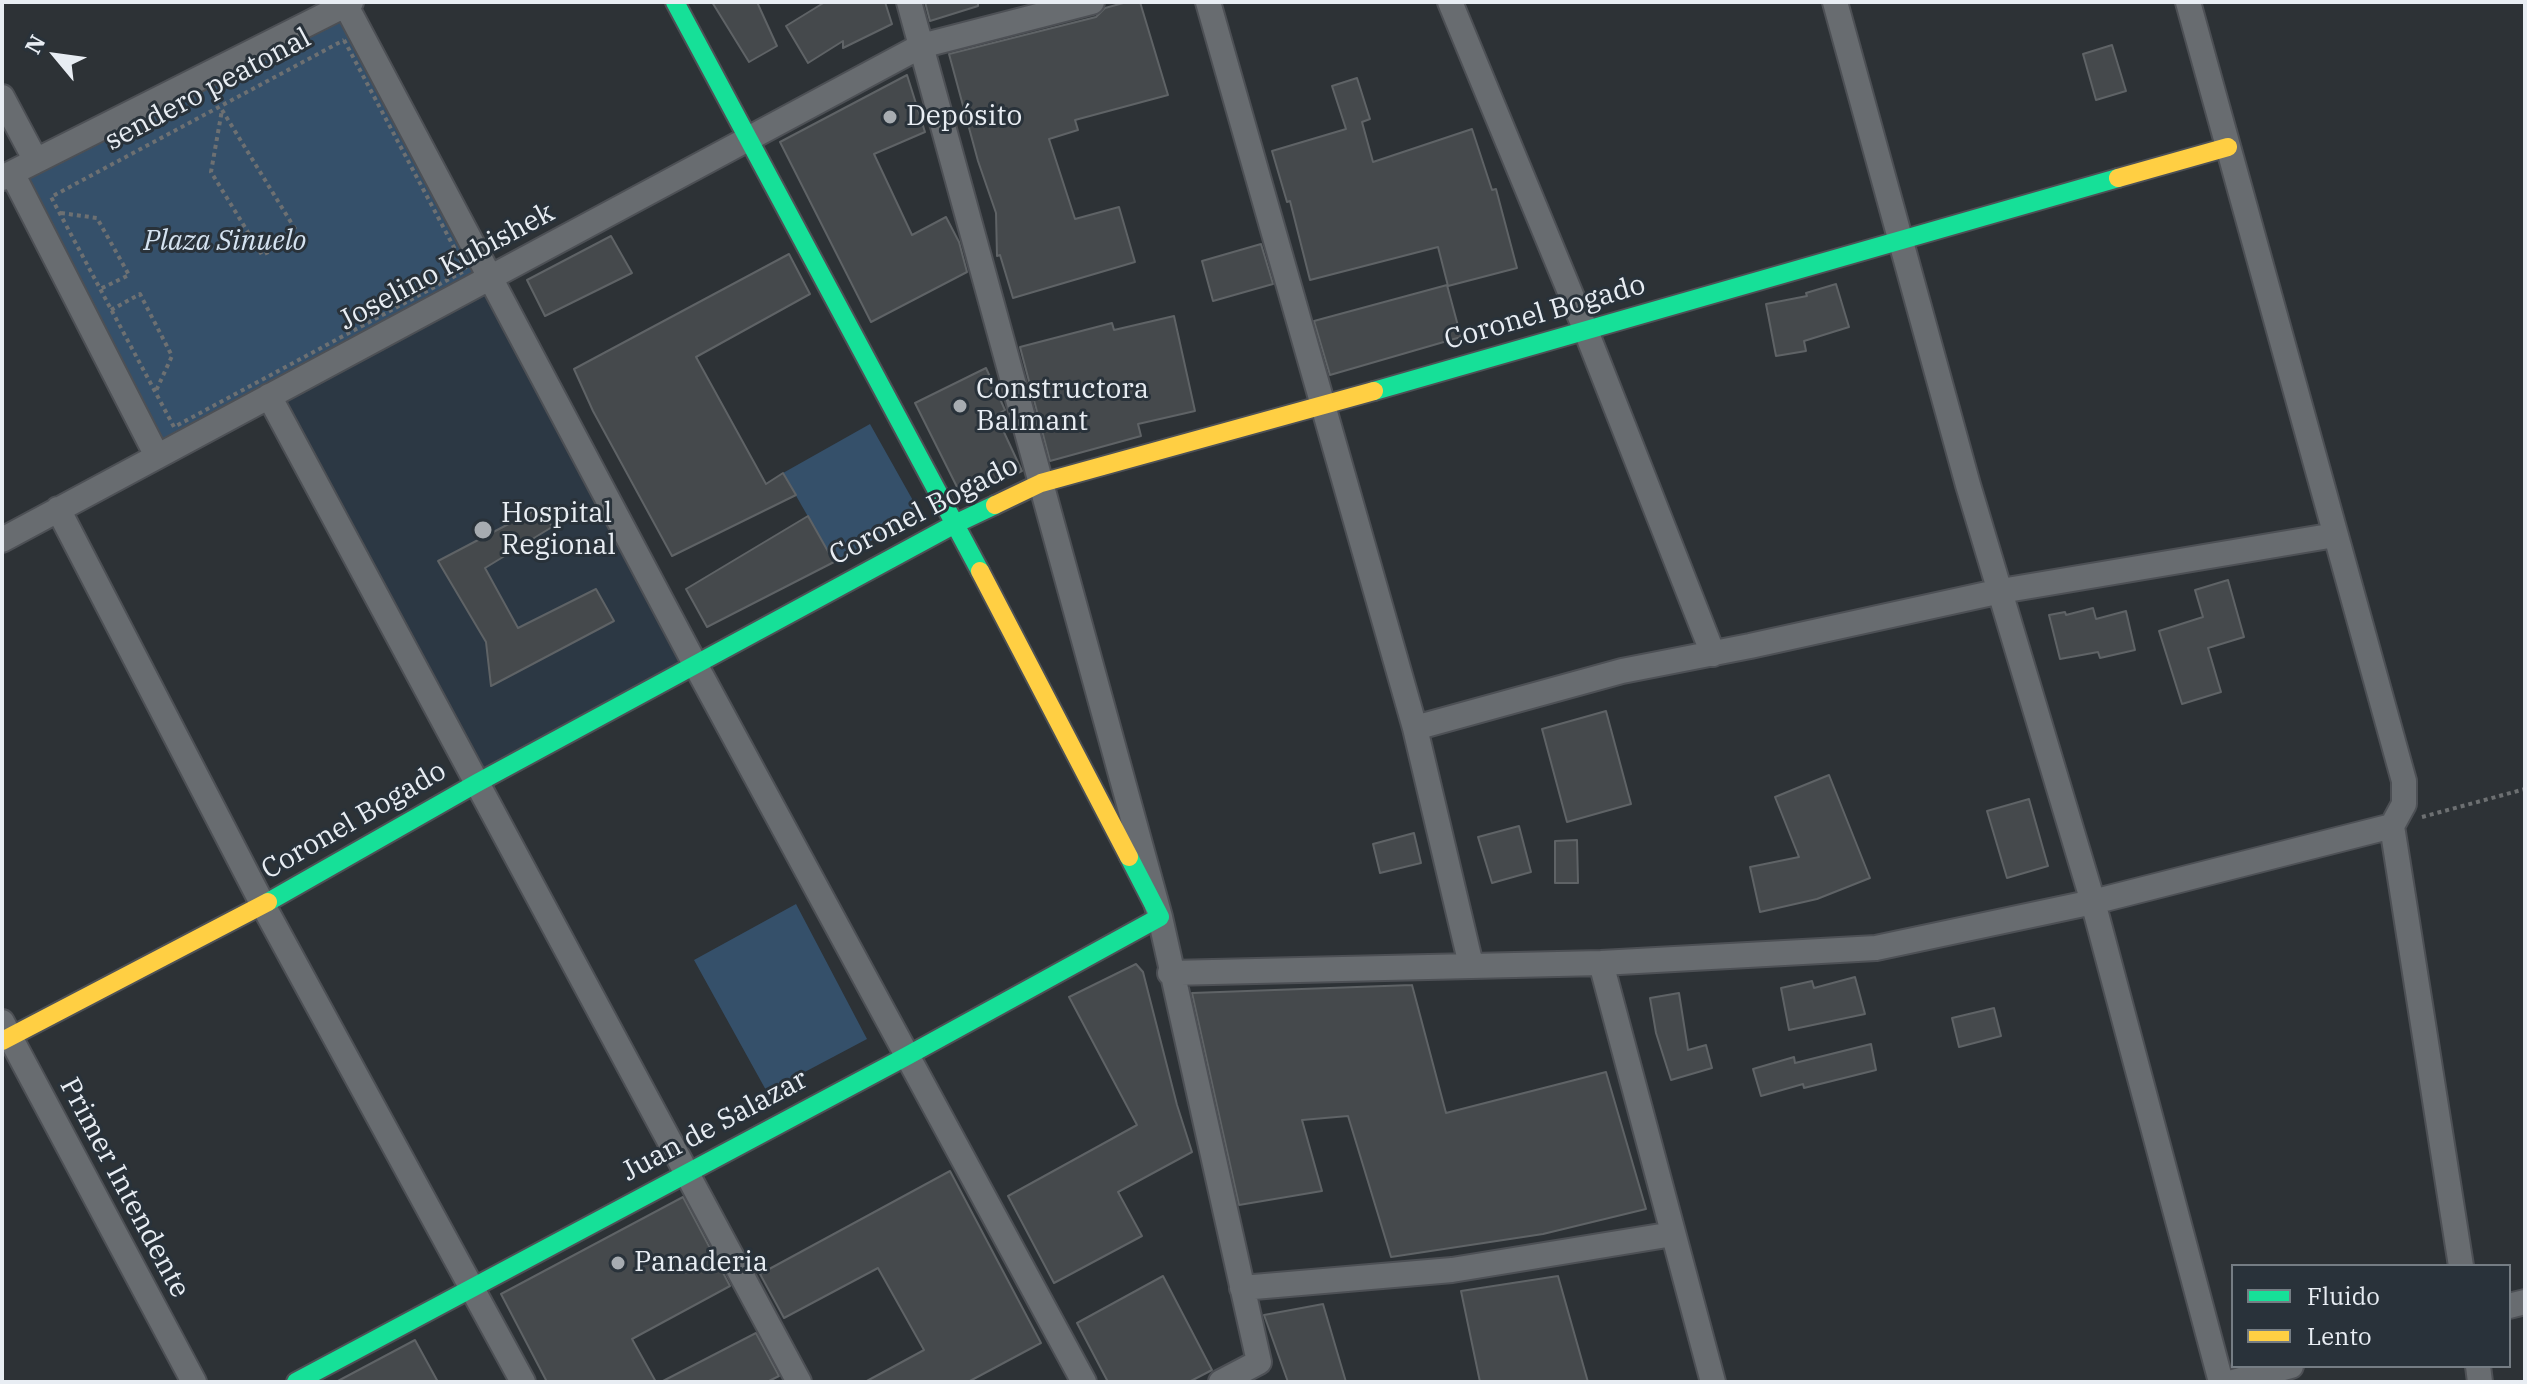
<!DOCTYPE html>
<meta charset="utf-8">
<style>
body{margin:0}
#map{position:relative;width:2527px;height:1384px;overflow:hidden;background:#2d3236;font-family:"IBM Plex Serif",serif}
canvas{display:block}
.frame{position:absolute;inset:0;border:4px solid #e8edf3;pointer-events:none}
.legend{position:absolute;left:2231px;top:1264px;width:280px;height:104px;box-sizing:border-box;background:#29323a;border:2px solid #757d84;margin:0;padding:10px 14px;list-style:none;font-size:24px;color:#e8edf3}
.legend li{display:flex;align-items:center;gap:16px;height:40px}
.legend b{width:40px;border:2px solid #757d84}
.north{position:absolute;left:16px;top:16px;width:80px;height:80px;-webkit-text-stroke:6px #29323a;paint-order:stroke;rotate:299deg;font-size:22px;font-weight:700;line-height:32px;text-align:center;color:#e8edf3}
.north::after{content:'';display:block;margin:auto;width:28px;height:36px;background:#e8edf3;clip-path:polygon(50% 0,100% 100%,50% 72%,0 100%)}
</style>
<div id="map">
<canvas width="2527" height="1384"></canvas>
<div class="frame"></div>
<ul class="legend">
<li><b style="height:10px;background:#16e098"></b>Fluido</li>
<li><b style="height:10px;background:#ffcf43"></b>Lento</li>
</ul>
<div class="north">N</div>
</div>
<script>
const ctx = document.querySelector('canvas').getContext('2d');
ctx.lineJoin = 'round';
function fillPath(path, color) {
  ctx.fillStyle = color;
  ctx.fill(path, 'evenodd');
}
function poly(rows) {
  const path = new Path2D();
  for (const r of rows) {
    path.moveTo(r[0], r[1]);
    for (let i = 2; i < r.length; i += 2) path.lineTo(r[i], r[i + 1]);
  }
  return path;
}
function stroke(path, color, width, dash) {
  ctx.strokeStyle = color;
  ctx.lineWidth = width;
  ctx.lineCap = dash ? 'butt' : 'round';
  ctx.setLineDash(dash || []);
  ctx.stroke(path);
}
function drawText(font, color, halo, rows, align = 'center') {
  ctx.font = font + ' "IBM Plex Serif",serif';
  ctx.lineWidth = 6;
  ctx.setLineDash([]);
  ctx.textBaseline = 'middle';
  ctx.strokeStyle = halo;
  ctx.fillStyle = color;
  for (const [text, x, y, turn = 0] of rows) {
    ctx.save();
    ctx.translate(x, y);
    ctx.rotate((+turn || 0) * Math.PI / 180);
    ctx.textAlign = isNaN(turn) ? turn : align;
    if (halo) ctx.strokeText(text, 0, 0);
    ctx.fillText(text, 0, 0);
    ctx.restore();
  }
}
fillPath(poly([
 [490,278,695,664,477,783,269,396]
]), '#2c3844');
fillPath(poly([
 [346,5,490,278,157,456,12,173],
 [870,424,920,513,834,562,783,473],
 [796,904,867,1039,767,1092,694,960]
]), '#35506a');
const building = poly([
 [712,2,757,2,777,46,749,62,712,2],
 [825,2,885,2,892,24,843,48,843,41,808,63,786,26,825,2],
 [925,2,978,2,978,6,930,21,925,2],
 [1127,2,1140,2,1168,95,1075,120,1078,130,1049,139,1075,219,1119,207,1135,262,1013,298,1000,255,997,256,996,213,978,161,949,54,1096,17,1105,8,1127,2],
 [2112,45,2126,91,2096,100,2083,54,2112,45],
 [907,75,925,132,874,154,912,235,946,217,959,242,967,272,871,322,780,142,907,75],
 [1357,78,1370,119,1362,122,1373,162,1472,129,1492,190,1496,189,1517,268,1448,286,1438,247,1310,280,1290,201,1287,202,1272,151,1346,129,1332,86,1357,78],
 [611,236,632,273,545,316,527,280,611,236],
 [1261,244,1273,284,1213,301,1202,261,1261,244],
 [789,254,810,294,696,357,766,484,783,473,796,495,672,556,593,411,574,369,789,254],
 [1836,284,1849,327,1804,341,1806,351,1776,356,1766,304,1807,296,1806,293,1836,284],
 [1447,285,1461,337,1330,375,1314,321,1447,285],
 [1174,316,1195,411,1138,424,1141,436,1050,461,1020,347,1112,323,1114,330,1174,316],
 [986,368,1005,410,996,415,1022,471,963,499,915,403,986,368],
 [541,507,552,527,485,568,518,628,596,589,614,621,491,686,486,642,438,561,541,507],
 [808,516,834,562,707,627,686,589,808,516],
 [2228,580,2244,637,2208,648,2221,692,2182,704,2159,631,2203,617,2195,590,2228,580],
 [2093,608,2096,619,2126,611,2135,650,2100,658,2098,652,2060,659,2049,615,2065,612,2066,615,2093,608],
 [1606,711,1631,804,1567,822,1542,729,1606,711],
 [1829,775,1870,878,1817,899,1760,912,1750,867,1799,857,1775,797,1829,775],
 [2029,799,2048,866,2007,878,1987,811,2029,799],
 [1519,826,1531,872,1492,883,1478,837,1519,826],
 [1414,833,1421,863,1380,873,1373,844,1414,833],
 [1577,840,1578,883,1555,883,1555,841,1577,840],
 [1136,964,1143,972,1177,1105,1192,1152,1118,1192,1142,1236,1054,1283,1008,1196,1137,1125,1069,997,1136,964],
 [1855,977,1865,1014,1789,1030,1781,988,1812,981,1814,988,1855,977],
 [1412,985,1446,1113,1606,1072,1646,1209,1543,1234,1391,1257,1348,1116,1302,1120,1322,1191,1239,1205,1192,993,1412,985],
 [1679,993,1688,1050,1706,1045,1712,1068,1671,1080,1656,1033,1650,998,1679,993],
 [1994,1008,2001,1036,1959,1047,1952,1018,1994,1008],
 [1871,1044,1876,1070,1804,1088,1803,1084,1761,1096,1753,1069,1794,1057,1795,1063,1871,1044],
 [950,1171,1041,1343,968,1382,865,1382,924,1350,878,1268,784,1318,760,1274,950,1171],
 [683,1197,730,1286,632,1339,656,1382,547,1382,501,1294,683,1197],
 [1163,1276,1212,1370,1189,1382,1108,1382,1077,1323,1163,1276],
 [1558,1276,1588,1382,1480,1382,1461,1291,1558,1276],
 [1323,1304,1346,1382,1288,1382,1264,1315,1323,1304],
 [756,1333,779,1376,767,1382,661,1382,756,1333],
 [415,1340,438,1382,336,1382,415,1340]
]);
fillPath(building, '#45494c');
stroke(building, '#5f6366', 2);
const street = poly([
 [344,2,695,664,1084,1382],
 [909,2,1160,917,1259,1362,1221,1382],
 [1208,2,1415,728,1471,965],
 [1450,2,1586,331,1713,654],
 [1835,2,1968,485,2093,902,2221,1382],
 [2188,2,2404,781,2404,804,2392,826,2461,1266],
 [2,97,36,161],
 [12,173,157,456],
 [2,178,351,2],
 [269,396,799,1382],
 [58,509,263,905,523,1382],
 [2,540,921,46,1092,2],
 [1415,728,1622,671,1750,646,2001,591,2335,535],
 [1601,963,1713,1382],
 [1170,973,1601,963,1876,948,2093,902,2392,826],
 [2,1022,194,1382],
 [1242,1288,1452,1270,1673,1234],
 [2509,1306,2525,1302],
 [2478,1366,2480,1382],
 [2233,1382,2291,1366]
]);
const fast = poly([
 [675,2,980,571],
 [1374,391,2118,178],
 [268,902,477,783,955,524,995,505],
 [296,1382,907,1056,1160,917,1129,857]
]);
const slow = poly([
 [2118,178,2228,147],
 [995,505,1041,483,1374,391],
 [980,571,1129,857],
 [2,1041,268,902]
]);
stroke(street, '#4d5055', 28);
stroke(fast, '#4d5055', 22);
stroke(slow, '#4d5055', 22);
stroke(poly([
 [344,40,466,270,174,427,51,197,344,40],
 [222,110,300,237,262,255,211,172,222,110],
 [61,213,97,218,129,275,100,289],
 [111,310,140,294,172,356,155,393],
 [2422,817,2525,789]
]), '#6d7072', 4, [4, 4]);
stroke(street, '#686c70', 24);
stroke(fast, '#16e098', 18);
stroke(slow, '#ffcf43', 18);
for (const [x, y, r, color] of [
 [890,117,8,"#a7acb1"],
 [960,406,8,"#a7acb1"],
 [483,530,10,"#a7acb1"],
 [618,1263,8,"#a7acb1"]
]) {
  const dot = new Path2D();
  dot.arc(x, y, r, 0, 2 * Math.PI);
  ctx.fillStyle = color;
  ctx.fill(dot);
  stroke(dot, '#29323a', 3);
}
drawText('28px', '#e8edf3', '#29323a', [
 ["sendero peatonal",208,90,-28],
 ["Joselino Kubishek",447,267,-28],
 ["Coronel Bogado",1545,313,-16],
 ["Coronel Bogado",924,511,-27],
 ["Coronel Bogado",354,821,-30],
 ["Juan de Salazar",715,1126,-28],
 ["Primer Intendente",124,1188,62]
]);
drawText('28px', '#e8edf3', '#29323a', [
 ["Depósito",906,117],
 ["Constructora",976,390],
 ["Balmant",976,422],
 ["Hospital",501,514],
 ["Regional",501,546],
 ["Panaderia",634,1263]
], 'left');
drawText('italic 28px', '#d5e3f1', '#29323a', [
 ["Plaza Sinuelo",225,242]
]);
</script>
